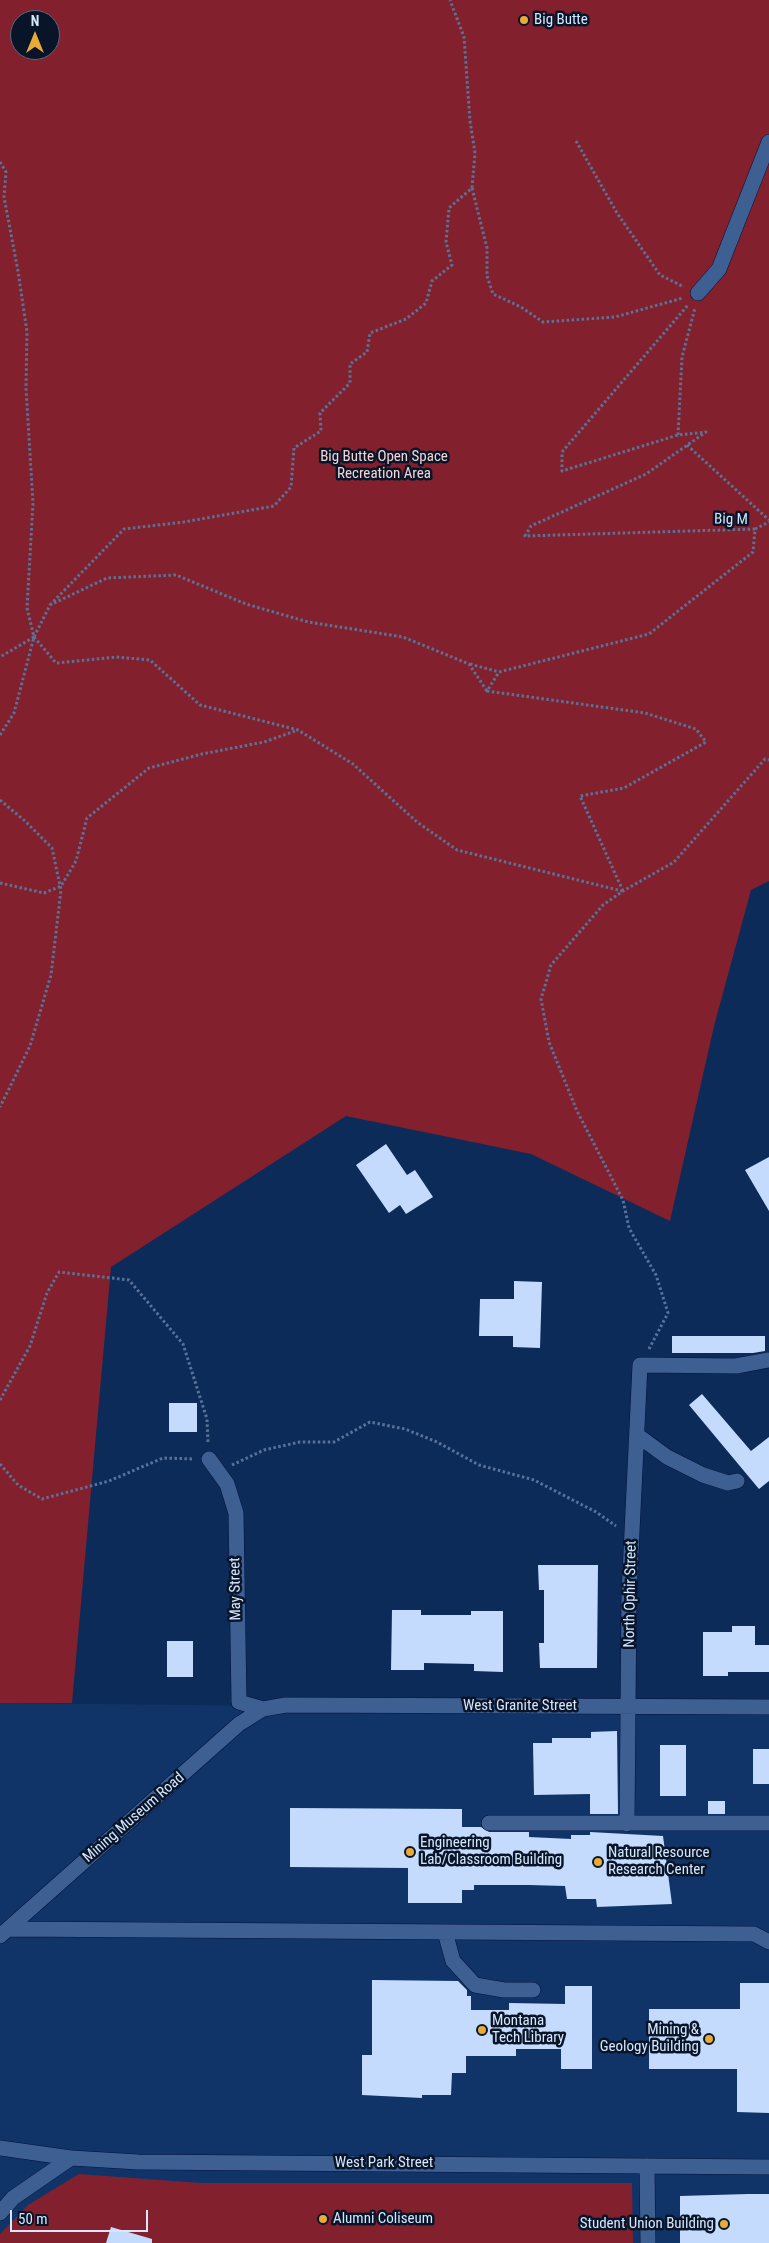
<!DOCTYPE html>
<style>
body{margin:0}
#map{position:relative;width:769px;height:2243px;overflow:hidden;background:#0d2b59;font-family:"Roboto Condensed",sans-serif}
canvas{display:block}
.north{position:absolute;left:10px;top:10px;width:50px;height:50px;box-sizing:border-box;background:#081529;border:1px solid #5a697e;border-radius:50%;rotate:0deg;font-size:14px;font-weight:700;line-height:20px;text-align:center;color:#d6e6fd}
.north::after{content:'';display:block;margin:auto;width:18px;height:22px;background:#e8ab37;clip-path:polygon(50% 0,100% 100%,50% 72%,0 100%)}
.scale{position:absolute;left:10px;top:2210px;width:138px;height:22px;box-sizing:border-box;border:2px solid #d6e6fd;border-top:0;padding-left:6px;font-size:15px;line-height:18px;white-space:nowrap;color:#d6e6fd;-webkit-text-stroke:4px #081529;paint-order:stroke}
</style>
<div id="map">
<canvas width="769" height="2243"></canvas>
<div class="north">N</div>
<div class="scale">50 m</div>
</div>
<script>
const ctx = document.querySelector('canvas').getContext('2d');
ctx.lineJoin = 'round';
function fillPath(path, color) {
  ctx.fillStyle = color;
  ctx.fill(path, 'evenodd');
}
function poly(rows) {
  const path = new Path2D();
  for (const r of rows) {
    path.moveTo(r[0], r[1]);
    for (let i = 2; i < r.length; i += 2) path.lineTo(r[i], r[i + 1]);
  }
  return path;
}
function stroke(path, color, width, dash) {
  ctx.strokeStyle = color;
  ctx.lineWidth = width;
  ctx.lineCap = dash ? 'butt' : 'round';
  ctx.setLineDash(dash || []);
  ctx.stroke(path);
}
function drawText(font, color, halo, rows, align = 'center') {
  ctx.font = font + ' "Roboto Condensed",sans-serif';
  ctx.lineWidth = 5;
  ctx.setLineDash([]);
  ctx.textBaseline = 'middle';
  ctx.strokeStyle = halo;
  ctx.fillStyle = color;
  for (const [text, x, y, turn = 0] of rows) {
    ctx.save();
    ctx.translate(x, y);
    ctx.rotate((+turn || 0) * Math.PI / 180);
    ctx.textAlign = isNaN(turn) ? turn : align;
    if (halo) ctx.strokeText(text, 0, 0);
    ctx.fillText(text, 0, 0);
    ctx.restore();
  }
}
fillPath(poly([
 [0,1703,271,1706,769,1707,769,2243,0,2243]
]), '#113468');
fillPath(poly([
 [0,0,769,0,769,881,751,890,714,1026,670,1221,531,1154,346,1116,111,1267,72,1703,0,1703],
 [20,20,50,20,50,50,20,50],
 [79,2174,200,2183,632,2183,633,2243,0,2243,0,2234,28,2205]
]), '#82212d');
fillPath(poly([
 [386,1144,407,1175,415,1170,433,1197,406,1214,400,1205,389,1213,356,1165],
 [769,1157,769,1211,745,1170],
 [514,1281,542,1282,540,1348,513,1347,513,1336,479,1336,480,1299,514,1299],
 [672,1336,765,1336,765,1351,753,1353,672,1353],
 [702,1394,751,1451,769,1437,769,1481,759,1489,689,1405],
 [169,1403,197,1403,197,1432,169,1432],
 [538,1565,598,1565,597,1668,540,1668,539,1643,544,1643,544,1590,539,1590],
 [392,1610,421,1610,421,1615,471,1615,471,1611,503,1611,503,1672,474,1671,474,1664,424,1663,424,1670,391,1670],
 [732,1626,755,1626,755,1645,769,1645,769,1672,728,1672,728,1676,703,1676,703,1632,732,1632],
 [167,1641,193,1641,193,1677,167,1677],
 [617,1731,618,1814,590,1814,590,1794,534,1795,533,1743,552,1743,552,1738,591,1738,591,1732],
 [660,1745,686,1745,686,1796,660,1796],
 [753,1749,769,1749,769,1784,753,1784],
 [708,1801,725,1801,725,1814,708,1814],
 [290,1808,462,1809,462,1827,481,1827,489,1832,529,1832,529,1837,571,1839,571,1835,590,1835,590,1832,663,1836,672,1904,597,1907,596,1899,567,1899,565,1886,529,1885,474,1885,474,1890,462,1890,462,1903,408,1903,408,1868,290,1867],
 [372,1980,458,1981,467,1990,467,1996,471,1996,471,2010,509,2010,509,2003,565,2004,565,1986,592,1986,592,2069,561,2069,561,2049,516,2049,516,2056,466,2056,466,2073,452,2073,451,2095,422,2095,422,2098,362,2095,362,2055,372,2055],
 [740,1983,769,1983,769,2113,737,2112,737,2069,649,2069,649,2009,740,2009],
 [748,2194,769,2194,769,2243,680,2243,680,2196],
 [111,2227,152,2239,152,2243,106,2243]
]), '#c4dbfe');
const minor = poly([
 [698,293,719,269,769,142],
 [637,1435,667,1457,703,1475,728,1483,737,1481],
 [209,1459,227,1484,236,1513,239,1702,263,1709],
 [489,1823,769,1823],
 [627,1824,629,1594,640,1365,736,1366,769,1360],
 [8,1929,754,1934,769,1942],
 [445,1932,453,1961,475,1985,504,1990,533,1990],
 [0,1936,239,1724,263,1709,286,1705,769,1707],
 [0,2148,71,2158,138,2162,769,2167],
 [647,2166,648,2243],
 [0,2213,13,2198,71,2158]
]);
stroke(minor, '#00113d', 16);
stroke(poly([
 [576,141,617,213,660,275,684,287],
 [0,162,6,172,4,197,18,271,27,332,26,388,33,503,27,608,34,637,0,657],
 [472,188,487,248,487,276,493,294,521,307,543,322,615,317,683,298],
 [678,435,682,357,695,308],
 [687,445,769,520],
 [755,529,769,522],
 [50,605,124,529,184,522,274,506,291,487,294,448,321,431,320,413,350,383,350,364,367,352,370,333,406,319,426,303,432,281,452,265,446,242,449,208,472,188,475,153,470,121,464,37,450,0],
 [34,637,56,663,116,657,150,660,200,705,298,730,353,764,417,822,457,850,622,891],
 [470,664,499,672],
 [0,735,14,713,34,637,50,605,107,578,176,575,246,604,308,622,403,637,469,664,487,691],
 [0,800,25,821,52,848,61,890,51,975,30,1046,0,1107],
 [0,883,44,893,61,886,76,861,87,818,149,768,202,754,264,742,298,730],
 [623,891,580,796,624,788,706,742,696,729,645,713,487,691,499,672,649,634,753,552,755,529,525,536,531,526,646,474,706,432,678,435,562,471,562,452,688,305],
 [649,1349,668,1313,656,1275,629,1228,623,1200,577,1111,549,1042,541,999,551,965,603,905,623,891,674,862,765,759,769,760],
 [0,1400,30,1346,47,1293,59,1272,129,1280,183,1344,207,1419,208,1443],
 [0,1464,18,1485,42,1499,109,1481,163,1458,194,1459],
 [232,1465,264,1450,300,1442,334,1442,370,1422,405,1429,437,1442,479,1465,534,1480,596,1512,616,1526]
]), '#5a7298', 3, [2.5, 2.5]);
stroke(minor, '#3e5f91', 15);
for (const [x, y, r, color] of [
 [524,20,5,"#e8ab37"],
 [410,1852,5,"#e8ab37"],
 [598,1862,5,"#e8ab37"],
 [482,2030,5,"#e8ab37"],
 [709,2039,5,"#e8ab37"],
 [323,2219,5,"#e8ab37"],
 [724,2224,5,"#e8ab37"]
]) {
  const dot = new Path2D();
  dot.arc(x, y, r, 0, 2 * Math.PI);
  ctx.fillStyle = color;
  ctx.fill(dot);
  stroke(dot, '#081529', 2);
}
drawText('15px', '#d6e6fd', '#081529', [
 ["Big Butte",534,20],
 ["Engineering",420,1843],
 ["Lab/Classroom Building",420,1860],
 ["Natural Resource",608,1853],
 ["Research Center",608,1870],
 ["Montana",492,2021],
 ["Tech Library",492,2038],
 ["Mining &",699,2030,"right"],
 ["Geology Building",699,2047,"right"],
 ["Alumni Coliseum",333,2219],
 ["Student Union Building",714,2224,"right"]
], 'left');
drawText('15px', '#f5d4d4', '#081529', [
 ["Big Butte Open Space",384,457],
 ["Recreation Area",384,474]
]);
drawText('15px', '#d6e6fd', '#081529', [
 ["Big M",731,520,1],
 ["May Street",236,1589,-91],
 ["North Ophir Street",631,1594,-89],
 ["West Granite Street",520,1706],
 ["Mining Museum Road",134,1818,-41],
 ["West Park Street",384,2163]
]);
</script>
